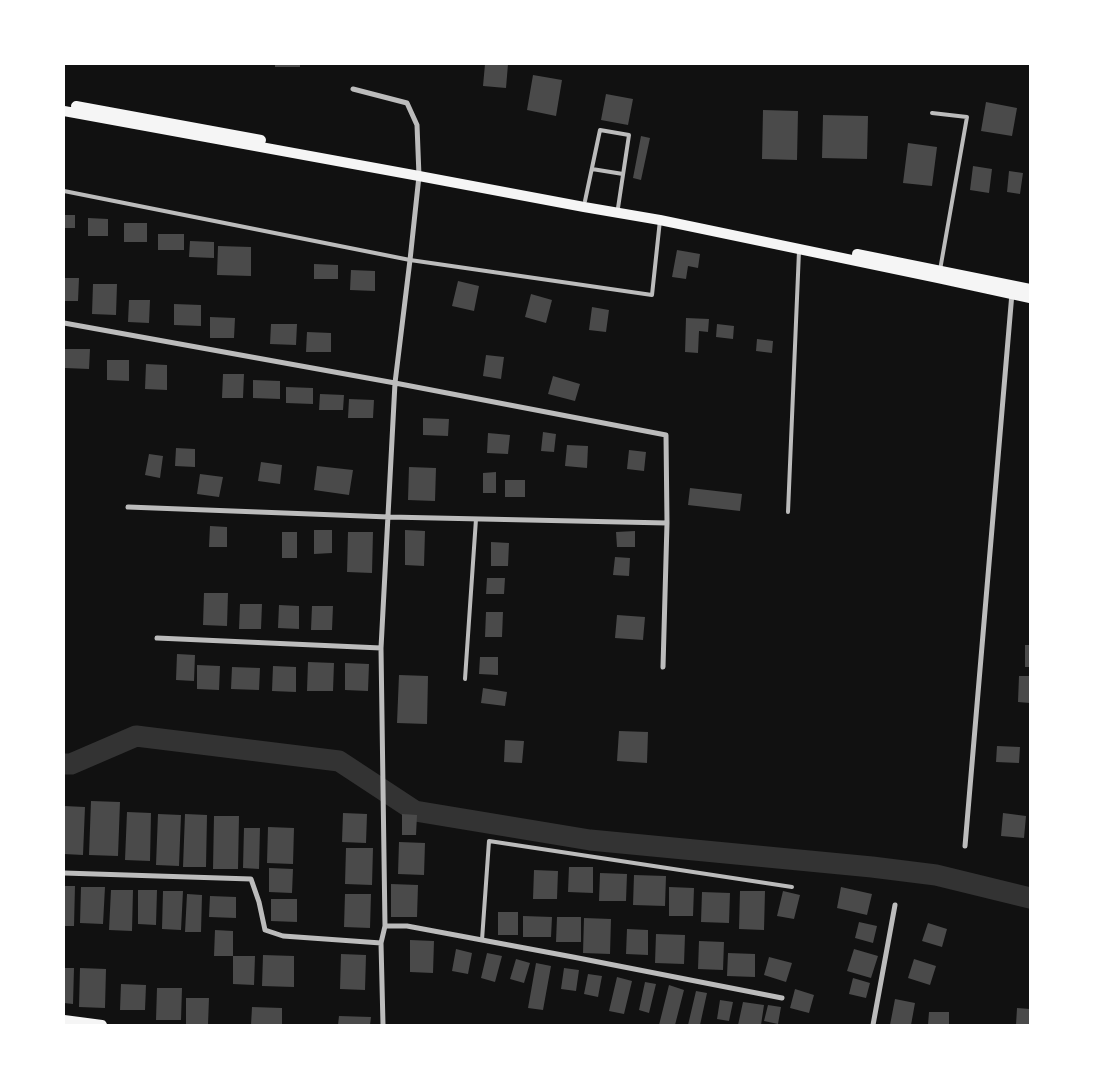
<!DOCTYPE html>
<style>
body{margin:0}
#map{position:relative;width:1094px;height:1089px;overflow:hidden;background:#111;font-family:"Open Sans",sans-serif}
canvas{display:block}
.frame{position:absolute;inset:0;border:65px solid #fff;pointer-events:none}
</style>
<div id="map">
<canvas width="1094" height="1089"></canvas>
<div class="frame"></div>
</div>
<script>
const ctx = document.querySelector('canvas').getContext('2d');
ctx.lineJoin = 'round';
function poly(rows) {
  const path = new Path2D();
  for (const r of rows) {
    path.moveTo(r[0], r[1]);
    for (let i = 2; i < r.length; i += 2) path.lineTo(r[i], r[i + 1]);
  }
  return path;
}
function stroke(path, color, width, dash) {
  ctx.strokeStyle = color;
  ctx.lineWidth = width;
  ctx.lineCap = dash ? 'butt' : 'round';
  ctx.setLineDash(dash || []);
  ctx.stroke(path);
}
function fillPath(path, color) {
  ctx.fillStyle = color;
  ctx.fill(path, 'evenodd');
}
stroke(poly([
 [64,764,71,764,136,736,339,761,415,811,590,840,872,867,936,875,1030,898]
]), '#333', 21);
fillPath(poly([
 [275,64,300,64,300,67,275,67],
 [485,64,508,64,506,88,483,86],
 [533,75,562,80,556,116,527,110],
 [606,94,633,99,628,125,601,120],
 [986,102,1017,108,1012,136,981,131],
 [763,110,798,111,797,160,762,159],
 [823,115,868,116,867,159,822,158],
 [641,136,650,138,641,180,633,178],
 [908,143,937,147,932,186,903,183],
 [973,166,992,169,989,193,970,190],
 [1009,171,1023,173,1020,194,1007,192],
 [64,215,75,215,75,228,64,228],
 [88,218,108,219,108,236,88,236],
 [124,223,147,223,147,242,124,242],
 [158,234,184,234,184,250,158,250],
 [190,241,214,242,214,258,189,257],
 [218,246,251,247,251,276,217,275],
 [677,250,700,254,698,268,688,266,686,279,672,277],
 [314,264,338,265,338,279,314,279],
 [351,270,375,271,375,291,350,290],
 [64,278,79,278,78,301,64,301],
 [458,281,479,286,474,311,452,306],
 [93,284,117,284,116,315,92,314],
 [531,294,552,300,546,323,525,317],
 [129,300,150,300,149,323,128,322],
 [174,304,201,305,201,326,174,325],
 [592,307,609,310,606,332,589,330],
 [210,317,235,318,234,338,210,338],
 [686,318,709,319,708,332,699,331,698,353,685,352],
 [271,324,297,324,296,345,270,344],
 [717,324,734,326,733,339,716,337],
 [307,332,331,333,331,352,306,352],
 [757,339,773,341,772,353,756,351],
 [65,349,90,349,89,369,65,368],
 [486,355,504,357,501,379,483,376],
 [107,360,129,360,129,381,107,380],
 [146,364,167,365,167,390,145,389],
 [223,374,244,374,243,398,222,398],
 [553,376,580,384,575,401,548,394],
 [253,380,280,381,280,399,253,398],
 [286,387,313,388,313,404,286,403],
 [320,394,344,395,343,410,319,410],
 [349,399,374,400,373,418,348,418],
 [423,418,449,419,448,436,423,435],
 [543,432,556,434,554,452,541,451],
 [488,433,510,435,508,454,487,453],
 [567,445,588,446,587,468,565,466],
 [176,448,195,449,195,467,175,466],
 [629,450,646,452,644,471,627,469],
 [149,454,163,456,160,478,145,475],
 [261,462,282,465,280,484,258,481],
 [317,466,353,470,349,495,314,490],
 [409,467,436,468,435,501,408,500],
 [496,472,496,493,483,493,483,473],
 [200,474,223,477,219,497,197,494],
 [505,480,525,480,525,497,505,497],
 [690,488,742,494,740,511,688,505],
 [210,526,227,527,227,547,209,547],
 [314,530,332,530,332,553,314,554],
 [405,530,425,531,424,566,405,565],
 [635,531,635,547,617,547,616,532],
 [282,532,297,532,297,558,282,558],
 [348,532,373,532,372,573,347,572],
 [491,542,509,543,508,566,491,566],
 [615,557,630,558,629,576,613,575],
 [487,578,505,578,504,594,486,594],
 [204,593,228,593,227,626,203,625],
 [240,604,262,604,261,629,239,629],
 [279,605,299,606,299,629,278,628],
 [312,606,333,606,332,630,311,630],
 [486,612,503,612,502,637,485,637],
 [617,615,645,617,643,640,615,638],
 [1025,645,1030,645,1030,667,1025,667],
 [177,654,195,655,194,681,176,680],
 [480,657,498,657,498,675,479,674],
 [308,662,334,663,333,691,307,691],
 [345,663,369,664,368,691,345,690],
 [197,665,220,666,219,690,197,689],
 [273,666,296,667,296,692,272,691],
 [232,667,260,668,259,690,231,689],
 [399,675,428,676,427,724,397,723],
 [1019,676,1030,676,1030,703,1018,702],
 [483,688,507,692,505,706,481,703],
 [619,731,648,732,647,763,617,761],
 [505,740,524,741,522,763,504,762],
 [997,746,1020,747,1019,763,996,762],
 [91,801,120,802,118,856,89,855],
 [64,806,85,807,83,855,64,854],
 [127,812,151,813,150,861,125,860],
 [343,813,367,814,366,843,342,842],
 [1003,813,1026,816,1024,838,1001,836],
 [158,814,181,815,179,866,156,865],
 [185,814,207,815,206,867,183,867],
 [402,814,417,815,416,835,402,835],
 [214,816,239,816,238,869,213,869],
 [268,827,294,828,293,864,267,863],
 [244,828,260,828,259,869,243,868],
 [399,842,425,843,424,875,398,874],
 [346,848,373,848,372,885,345,884],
 [569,867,593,867,593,893,568,892],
 [269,868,293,869,292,893,269,892],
 [534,870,558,871,557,899,533,899],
 [600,873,627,874,626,901,599,901],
 [634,875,666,876,665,906,633,905],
 [391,884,418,885,417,917,391,917],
 [64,886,75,886,74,926,64,926],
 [81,887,105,887,103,924,80,923],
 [669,887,694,888,693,916,669,916],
 [841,887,872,894,867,915,837,908],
 [111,890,133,890,132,931,109,930],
 [138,890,157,890,156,925,138,924],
 [163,891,183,891,181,930,162,929],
 [740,891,765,891,764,930,739,929],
 [783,891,800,895,794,919,777,916],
 [702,892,730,893,729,923,701,922],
 [187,894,202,895,201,932,185,932],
 [345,894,371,894,370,928,344,927],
 [210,896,236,897,236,918,209,917],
 [271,899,297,899,297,922,271,921],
 [498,912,518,912,518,935,498,935],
 [523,916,552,917,551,937,523,937],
 [557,917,581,917,581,942,556,942],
 [584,918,611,919,610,954,583,953],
 [859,922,877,926,873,943,855,938],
 [928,923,947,929,942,947,922,941],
 [627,929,648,930,648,955,626,954],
 [215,930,233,931,233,956,214,956],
 [656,934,685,935,684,964,655,963],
 [410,940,434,941,433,973,410,972],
 [699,941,724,942,723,970,698,969],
 [456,949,472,953,468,974,452,971],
 [854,949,878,956,871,978,847,971],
 [487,953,502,956,495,982,481,978],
 [728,953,755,954,755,977,727,976],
 [341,954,366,955,365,990,340,989],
 [263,955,294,956,294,987,262,986],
 [233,956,255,956,254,985,233,984],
 [769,957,792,963,786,982,764,975],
 [516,959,530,963,524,983,510,979],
 [914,959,936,966,930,985,908,978],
 [536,963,551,966,543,1010,528,1008],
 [64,968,74,968,73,1004,64,1003],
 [80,968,106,969,105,1008,79,1007],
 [564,968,579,970,576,991,561,989],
 [588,974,602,976,598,997,584,994],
 [617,977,632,981,624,1014,609,1011],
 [853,978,870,983,866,998,849,994],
 [645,982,656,984,649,1013,639,1010],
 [121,984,146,985,145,1010,120,1010],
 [669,985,684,990,675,1025,659,1025],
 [157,988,182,988,181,1020,156,1020],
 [795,989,814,995,809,1013,790,1008],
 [696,991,707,993,700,1025,688,1025],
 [186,998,209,998,208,1025,186,1024],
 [895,999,915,1003,911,1025,890,1025],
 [720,1000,733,1002,729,1021,717,1019],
 [743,1002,764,1005,761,1025,738,1025],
 [768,1005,781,1007,778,1024,764,1021],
 [252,1007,282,1008,282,1025,251,1025],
 [1017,1008,1030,1009,1030,1025,1016,1025],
 [929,1012,949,1012,949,1025,928,1025],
 [339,1016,371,1017,370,1025,338,1025]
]), '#4a4a4a');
stroke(poly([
 [932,113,967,117,940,270],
 [592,169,623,174],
 [64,191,410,260,652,295,660,220],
 [585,201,600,130,629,135,618,208],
 [788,512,799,251],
 [465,679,476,519],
 [482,940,489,841,792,887]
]), '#bcbcbc', 4);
stroke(poly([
 [353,89,407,103,417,125,419,176,410,260,395,383,381,648,385,926,381,943,383,1025],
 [64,323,395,383,666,435,667,523,663,667],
 [128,507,389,517,667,523],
 [157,638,381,648],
 [965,846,1012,293],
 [64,873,251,879,259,902,265,930,283,936,381,943],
 [385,926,407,926,573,957,782,998],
 [873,1025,895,905]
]), '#bcbcbc', 5);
stroke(poly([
 [76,106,261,140],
 [64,111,419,176,584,207,660,220,938,278,1030,298],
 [857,254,1030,289],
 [64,1020,102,1025]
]), '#f5f5f5', 10);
</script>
